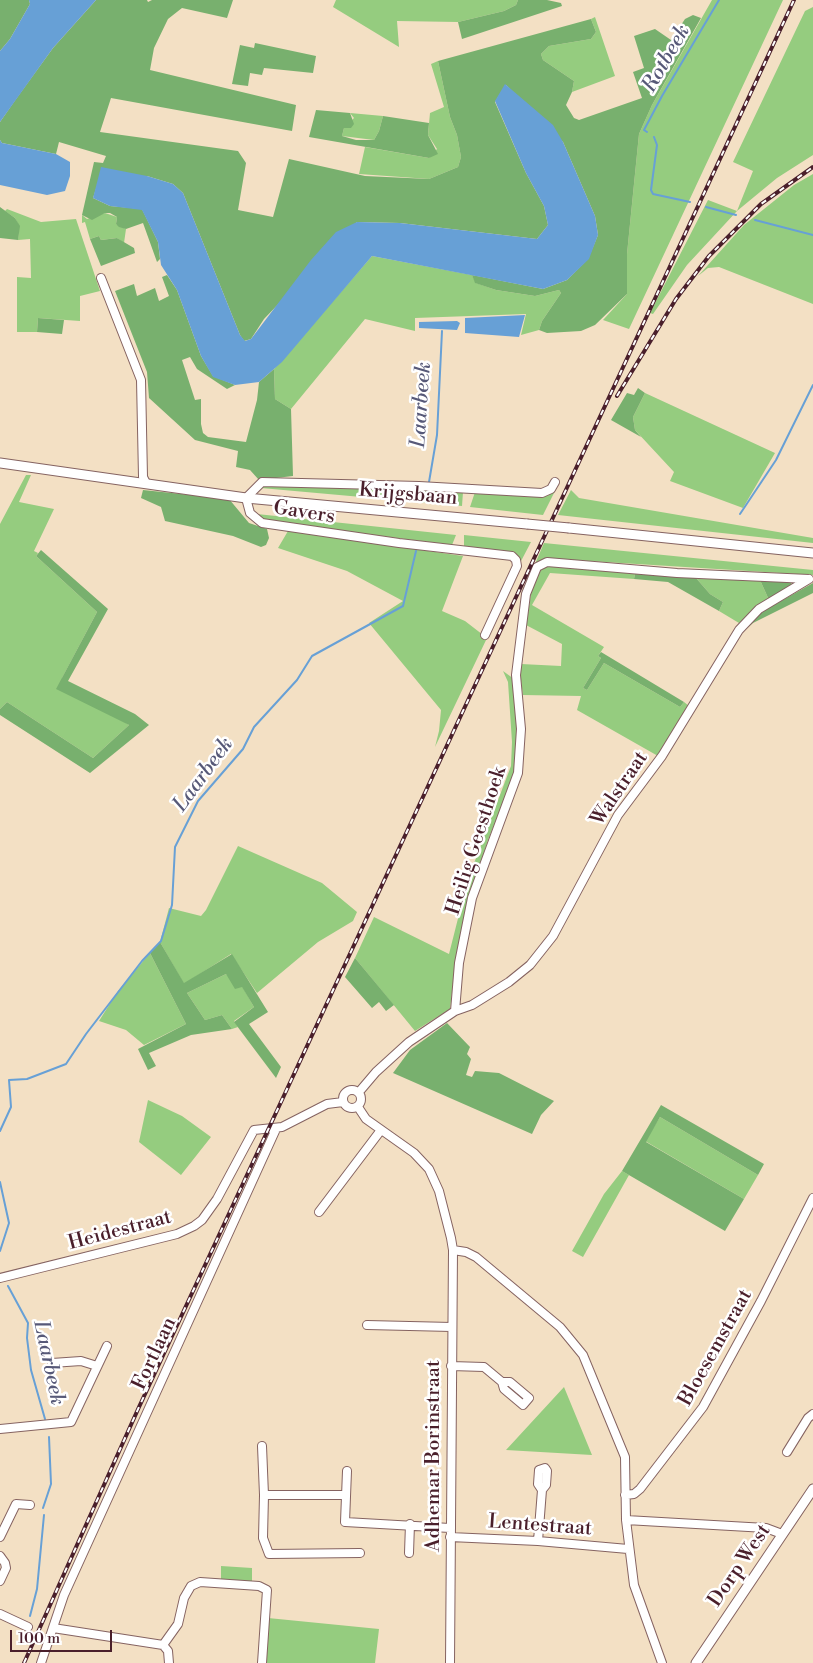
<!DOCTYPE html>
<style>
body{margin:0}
#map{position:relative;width:813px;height:1663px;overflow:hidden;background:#f3e0c4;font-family:"Libre Bodoni",serif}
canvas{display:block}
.scale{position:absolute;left:10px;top:1630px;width:102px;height:22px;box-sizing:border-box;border:2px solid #4a1f2b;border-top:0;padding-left:6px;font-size:15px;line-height:18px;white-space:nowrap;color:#4a1f2b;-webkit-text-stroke:4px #fff;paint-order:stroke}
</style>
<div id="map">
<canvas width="813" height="1663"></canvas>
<div class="scale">100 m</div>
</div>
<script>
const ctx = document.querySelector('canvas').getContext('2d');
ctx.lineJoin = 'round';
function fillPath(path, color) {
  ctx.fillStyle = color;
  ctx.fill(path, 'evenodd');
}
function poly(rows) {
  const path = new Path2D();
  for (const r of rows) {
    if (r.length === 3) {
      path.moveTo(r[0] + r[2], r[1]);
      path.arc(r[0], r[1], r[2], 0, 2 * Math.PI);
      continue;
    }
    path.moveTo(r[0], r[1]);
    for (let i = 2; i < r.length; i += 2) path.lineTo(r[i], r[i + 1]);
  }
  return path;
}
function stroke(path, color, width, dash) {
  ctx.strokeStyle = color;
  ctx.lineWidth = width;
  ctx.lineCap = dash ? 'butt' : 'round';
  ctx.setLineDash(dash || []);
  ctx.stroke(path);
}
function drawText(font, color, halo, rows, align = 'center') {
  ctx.font = font + ' "Libre Bodoni",serif';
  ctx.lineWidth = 5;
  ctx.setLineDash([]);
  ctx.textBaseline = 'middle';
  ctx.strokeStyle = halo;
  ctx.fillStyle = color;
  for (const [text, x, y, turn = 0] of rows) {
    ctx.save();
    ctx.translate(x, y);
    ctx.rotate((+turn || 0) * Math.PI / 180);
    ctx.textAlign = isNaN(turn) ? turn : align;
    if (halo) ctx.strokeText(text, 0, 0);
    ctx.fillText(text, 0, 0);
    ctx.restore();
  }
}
fillPath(poly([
 [336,0,518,0,516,5,504,11,458,22,397,21,399,47,333,7],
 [712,0,783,0,629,329,603,320,627,294,627,254,639,134,652,105],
 [813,7,813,155,777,178,737,211,687,265,653,314,650,313,708,200,737,211,753,171,733,162,805,11],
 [595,17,615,76,572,92,574,81,543,60,541,54,549,46,591,39,596,32,591,19],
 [438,61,450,117,457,135,461,157,458,167,429,179,359,174,365,147,429,158,437,149,428,135,430,113,444,107,431,64],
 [350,113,383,116,379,131,374,140,342,136,344,128,354,118],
 [813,174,813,304,719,267,708,268,698,276,744,225,794,185],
 [7,209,41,222,76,219,100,291,80,296,80,321,38,318,37,332,17,332,17,277,31,278,30,239,18,240,19,226,15,218,5,211],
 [105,213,117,217,116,224,126,229,124,243,117,238,101,240,99,236,90,239,85,222,82,223,82,215,87,219],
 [372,256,472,275,476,283,496,290,535,296,559,290,561,293,542,321,539,330,521,335,526,314,415,318,415,331,365,319,291,409,275,399,274,369],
 [645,393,775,453,743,508,670,481,674,472,635,430,633,417],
 [26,475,31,475,19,502,54,509,34,551,38,553,36,556,97,612,62,678,129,725,93,758,7,702,0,709,0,524],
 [556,482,559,483,543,515,470,507,475,492,543,497,549,495],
 [263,485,463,492,462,506,261,488],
 [571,490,579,498,813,538,813,543,558,515],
 [257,514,456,535,452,545,264,521],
 [288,531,463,556,442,611,465,621,487,638,435,747,439,731,441,710,369,623,403,601,347,571,278,548],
 [464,535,531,542,520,563,518,556,513,553,464,546],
 [544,543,813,570,813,575,557,559,546,559,535,564],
 [547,565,635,574,634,579,550,573,532,605,604,647,598,656,601,658,583,688,587,690,604,663,680,707,684,702,689,706,658,756,577,710,581,696,523,695,520,674,521,664,561,666,562,644,526,625,533,582,537,574],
 [696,578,760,580,769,600,739,623,719,611,723,602,710,594],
 [503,671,514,679,518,750,514,775,488,840,470,895,456,958,450,1009,415,1031,355,958,374,917,449,954,468,879,511,766,512,742,508,682],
 [238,846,322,883,357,912,353,921,318,942,257,993,231,954,184,984,160,942,169,908,201,916,206,910],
 [150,953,186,1024,144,1045,126,1030,99,1021,118,991],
 [226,974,242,986,254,1007,234,1021,238,1027,232,1029,222,1015,205,1020,187,993],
 [148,1100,182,1116,211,1137,181,1175,139,1142],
 [660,1117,758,1175,744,1199,645,1141],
 [622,1171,629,1175,583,1257,572,1251,604,1194],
 [564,1387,592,1455,506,1450],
 [221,1566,252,1568,252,1585,221,1583],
 [268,1618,379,1629,375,1663,263,1663]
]), '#95cc7f');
fillPath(poly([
 [0,0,29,0,30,4,10,39,0,51],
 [96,0,147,0,148,2,152,0,233,0,227,18,182,8,168,19,154,48,150,70,296,105,292,131,111,98,100,132,238,151,246,163,238,210,273,217,289,159,365,176,429,179,458,167,461,157,457,135,450,117,438,61,591,19,596,32,591,39,549,46,541,54,543,60,574,81,572,92,566,105,574,118,579,120,642,98,633,72,644,68,634,36,655,29,671,40,685,19,693,15,701,18,652,105,639,134,627,254,627,294,595,325,581,331,547,333,539,330,542,321,561,293,559,290,535,296,496,290,475,283,472,275,543,289,567,280,588,259,598,235,595,216,563,142,506,85,495,102,526,173,544,206,548,225,537,239,400,223,357,222,264,319,251,339,244,341,240,335,183,193,173,184,147,176,97,186,93,198,110,206,142,209,158,242,160,259,157,262,143,223,126,229,119,227,116,224,117,217,110,213,105,213,92,220,82,215,94,162,103,163,106,156,59,142,56,154,2,143,0,140,0,122,16,99,53,48],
 [518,0,547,0,561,3,562,6,462,39,458,22,504,11,516,5],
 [255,43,316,56,313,73,264,68,262,75,250,73,248,86,232,84,240,45,254,48],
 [316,110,350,113,354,124,351,128,344,128,342,136,356,140,374,140,379,131,383,116,429,123,428,135,438,154,429,158,309,137],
 [0,207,15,218,20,226,18,240,0,238],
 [99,236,101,240,117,238,134,248,135,253,101,266,90,239],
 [167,275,177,290,201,356,213,376,235,385,227,389,197,369,190,357,182,360,195,400,201,399,201,424,203,433,208,437,246,442,257,400,259,382,274,369,275,399,291,409,293,476,259,480,250,470,236,467,238,451,195,440,149,398,147,372,115,291,134,284,137,296,155,288,159,301,169,296,162,277],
 [38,318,64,320,62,334,37,332],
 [638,388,645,393,633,417,635,430,641,437,611,420,627,393,634,395],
 [143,490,229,499,249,523,267,529,269,538,266,545,261,547,233,536,165,521,161,507,141,498],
 [41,550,108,609,68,681,135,714,149,725,90,773,0,715,0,709,7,702,93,758,129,725,56,689,97,612,36,556],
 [635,574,696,578,710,594,723,602,719,611,668,582,634,579],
 [760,580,791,581,792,587,769,600],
 [813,583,813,593,753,623,745,630,745,626,758,614],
 [601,652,684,702,680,707,604,663,587,690,583,688,601,658,598,656],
 [160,942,184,983,232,954,268,1012,249,1024,281,1067,276,1078,234,1022,254,1007,242,987,235,989,226,974,187,993,205,1020,222,1015,232,1029,191,1035,149,1053,156,1066,148,1070,138,1049,186,1024,150,953],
 [355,958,394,1005,386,1011,379,1002,372,1008,345,977],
 [447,1023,470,1047,467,1054,471,1059,466,1075,472,1077,475,1071,499,1073,554,1101,541,1115,532,1134,393,1073,410,1050],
 [661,1105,764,1164,758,1175,660,1117,646,1142,744,1199,725,1231,622,1171]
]), '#78b06e');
fillPath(poly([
 [29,0,96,0,53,48,0,122,0,51,10,39,30,4],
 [505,84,553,125,563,142,595,216,598,235,589,259,567,280,543,289,372,256,282,362,259,382,235,385,213,377,201,356,177,290,161,265,158,242,142,210,110,206,93,198,101,167,147,176,173,184,183,193,240,335,245,341,251,339,311,260,336,232,357,222,400,223,537,239,548,225,544,206,526,173,495,101],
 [0,140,2,143,56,154,70,162,70,176,65,191,47,195,0,185],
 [525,315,519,337,465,333,465,318],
 [457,321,460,323,457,330,419,328,419,322]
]), '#67a0d6');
stroke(poly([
 [647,132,644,130,662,96,719,0],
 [654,137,657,145,651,190,653,194,690,202],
 [706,207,736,215],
 [755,220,813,235],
 [429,482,437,435,442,331],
 [740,514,776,460,813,385],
 [0,1131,11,1107,9,1080,27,1079,66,1064,86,1034,142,961,161,941,172,905,175,847,198,801,243,749,254,727,297,680,312,656,403,606,416,551],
 [0,1182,9,1223,0,1251],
 [8,1286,28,1323,27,1338,31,1370,45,1419],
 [43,1508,51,1484,49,1437],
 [30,1616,37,1589,44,1515]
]), '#67a0d6', 2);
const minor = poly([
 [101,278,141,380,143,477,146,483],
 [485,635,517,566,516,560,512,556,399,543,262,523,250,513,246,498,262,482,419,486,542,493,551,489,555,482],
 [455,1011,459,963,472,898,518,773,521,729,516,675,526,594,537,567,547,562,677,573,809,579],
 [352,1099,9],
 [359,1092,376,1072,409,1042,455,1011,472,1005,509,982,530,965,553,936,618,815,662,756,739,630,759,609,809,579],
 [358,1107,366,1119,414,1153,429,1169,439,1191,451,1238,453,1250,450,1663],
 [319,1212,381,1130],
 [453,1250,466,1252,476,1257,560,1327,583,1355,625,1457,626,1520,634,1585,662,1663],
 [0,1278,177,1234,194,1226,202,1220,217,1199,254,1130,282,1127,327,1104,343,1102],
 [367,1325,452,1327],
 [52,1363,81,1361,97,1366],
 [451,1366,484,1367,502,1382,504,1389,523,1405,529,1398,510,1382,502,1382],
 [0,1429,71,1422,107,1346],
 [262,1446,264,1495,263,1538,269,1554,360,1553],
 [787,1452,808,1418,813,1414],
 [347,1471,345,1522,450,1528],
 [264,1495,345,1495],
 [625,1495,634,1494,640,1489,703,1407,761,1301,813,1198],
 [626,1520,766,1528,782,1534],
 [0,1537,16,1504,30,1505],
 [450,1537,538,1541,628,1549],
 [538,1541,542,1490,546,1485,547,1471,545,1468,539,1470,538,1484,542,1490],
 [409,1553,410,1524],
 [0,1556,5,1563,6,1568,0,1581],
 [0,1614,28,1627],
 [53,1628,163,1645,168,1651,169,1663],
 [163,1645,178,1624,184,1598,191,1586,200,1582,259,1586,267,1590,262,1663],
 [41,1663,64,1595,276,1129]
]);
const major = poly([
 [0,463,246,498,527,524],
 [569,528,813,553],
 [696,1663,813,1489]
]);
stroke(minor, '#856361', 10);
stroke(major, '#856361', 11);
stroke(minor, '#fff', 8);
stroke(major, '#fff', 9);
const rail = poly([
 [617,396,676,299,709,256,761,204,813,167],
 [24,1663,139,1407,794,0]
]);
stroke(rail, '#4a1f2b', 4);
stroke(rail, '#fff', 2, [5.5]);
const majorBridge = poly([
 [527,524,569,528]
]);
stroke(majorBridge, '#856361', 11, []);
stroke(majorBridge, '#fff', 9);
drawText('20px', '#4a1f2b', '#fff', [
 ["Krijgsbaan",408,495,5],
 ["Gavers",304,513,9],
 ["Walstraat",620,789,-56],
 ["Heilig Geesthoek",477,841,-72],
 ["Heidestraat",120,1231,-15],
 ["Bloesemstraat",716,1348,-61],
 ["Fortlaan",155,1354,-65],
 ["Adhemar Borinstraat",434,1456,-90],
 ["Lentestraat",540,1526,4],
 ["Dorp West",740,1566,-56]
]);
drawText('italic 21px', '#575978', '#fff', [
 ["Rotbeek",667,59,-60],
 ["Laarbeek",422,405,-86],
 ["Laarbeek",204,775,-54],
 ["Laarbeek",48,1363,78]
]);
</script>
